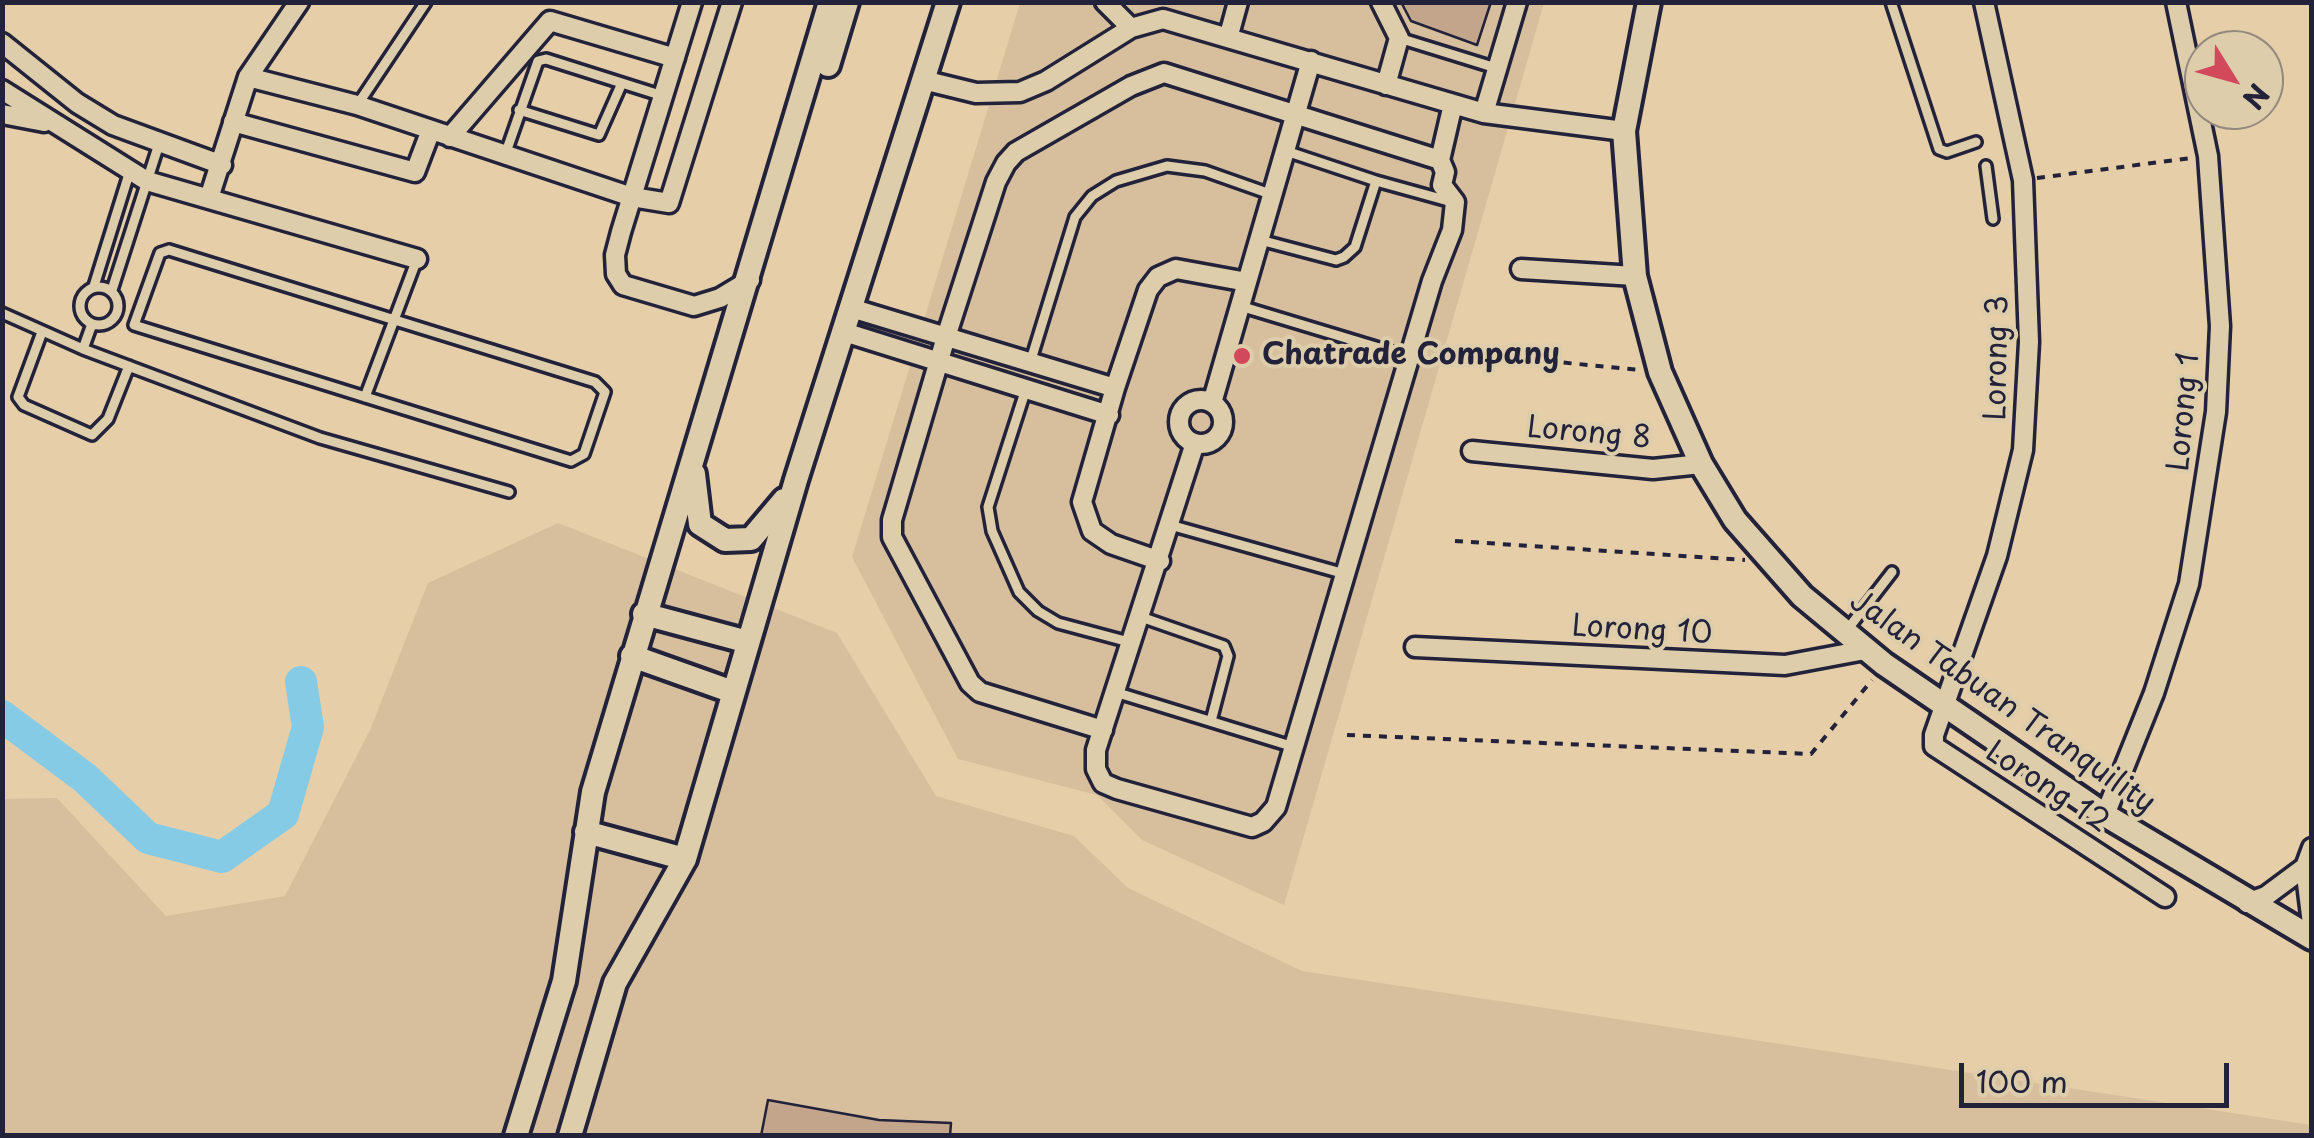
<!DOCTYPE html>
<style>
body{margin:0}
#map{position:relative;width:2314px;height:1138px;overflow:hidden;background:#e5cea8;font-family:"Playpen Sans",sans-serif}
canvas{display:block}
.frame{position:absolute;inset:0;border:5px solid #22223b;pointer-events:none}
.north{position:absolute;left:2184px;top:30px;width:100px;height:100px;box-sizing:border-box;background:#decdaa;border:2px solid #93897e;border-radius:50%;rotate:127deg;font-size:28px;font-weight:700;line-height:40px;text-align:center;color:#22223b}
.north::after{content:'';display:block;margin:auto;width:35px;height:45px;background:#d1495b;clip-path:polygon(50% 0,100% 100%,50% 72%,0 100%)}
.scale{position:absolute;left:1959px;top:1063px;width:270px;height:45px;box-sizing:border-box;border:5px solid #22223b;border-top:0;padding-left:12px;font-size:30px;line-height:35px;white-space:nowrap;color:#22223b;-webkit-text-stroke:8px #decdaa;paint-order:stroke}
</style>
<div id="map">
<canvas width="2314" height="1138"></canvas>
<div class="frame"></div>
<div class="north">N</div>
<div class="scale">100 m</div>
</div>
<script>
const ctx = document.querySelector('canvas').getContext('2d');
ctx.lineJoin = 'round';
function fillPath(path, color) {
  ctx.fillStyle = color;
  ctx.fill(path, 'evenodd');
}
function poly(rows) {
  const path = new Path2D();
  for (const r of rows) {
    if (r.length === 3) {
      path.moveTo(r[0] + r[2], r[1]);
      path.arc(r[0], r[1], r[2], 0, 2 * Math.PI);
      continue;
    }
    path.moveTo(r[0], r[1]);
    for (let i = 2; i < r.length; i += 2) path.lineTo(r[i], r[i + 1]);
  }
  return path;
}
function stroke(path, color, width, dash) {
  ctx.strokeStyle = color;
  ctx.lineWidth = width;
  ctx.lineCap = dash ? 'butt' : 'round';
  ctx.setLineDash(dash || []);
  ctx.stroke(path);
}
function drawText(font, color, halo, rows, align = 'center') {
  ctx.font = font + ' "Playpen Sans",sans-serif';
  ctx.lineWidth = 8;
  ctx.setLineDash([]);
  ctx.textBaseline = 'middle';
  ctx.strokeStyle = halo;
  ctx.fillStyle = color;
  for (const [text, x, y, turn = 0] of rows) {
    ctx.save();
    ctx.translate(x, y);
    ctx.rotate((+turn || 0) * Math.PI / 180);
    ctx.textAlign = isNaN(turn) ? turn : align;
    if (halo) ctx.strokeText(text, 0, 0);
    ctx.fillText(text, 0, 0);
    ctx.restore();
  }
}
fillPath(poly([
 [1020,3,1544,3,1284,905,1142,840,1097,795,958,759,852,557],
 [558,523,837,633,936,796,1074,836,1128,888,1302,971,2311,1125,2311,1135,3,1135,2,799,57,798,166,916,285,896,370,730,428,583]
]), '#d7bf9e');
stroke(poly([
 [2,716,85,778,148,838,222,857,283,814,308,727,301,682]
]), '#85cbe6', 32);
const building = poly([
 [1401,2,1491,2,1477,45,1411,21,1401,2],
 [768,1100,879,1120,951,1123,950,1136,761,1136,768,1100]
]);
fillPath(building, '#c3a58c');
stroke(building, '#22223b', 2.5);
const lane = poly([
 [1891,2,1939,149,1947,152,1976,142],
 [1399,38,1496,68],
 [358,104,426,2],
 [519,110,599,135,622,83],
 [505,155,538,61,546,59,663,96],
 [1986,166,1993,219],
 [1376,181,1452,202],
 [1260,240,1336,260,1344,257,1355,247,1376,181,1286,151],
 [169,250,595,382,605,392,584,454,571,461,134,325,160,253,169,250],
 [94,286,129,174],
 [99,306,19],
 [112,290,159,144],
 [1240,306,1409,357],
 [2,313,83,349,92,324],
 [42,332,18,397,24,405,92,435,108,419,129,366],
 [83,349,320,438,509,492],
 [1030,363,1075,217,1092,196,1116,181,1167,166,1205,171,1273,195],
 [1026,389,988,507,992,531,1019,592,1038,611,1058,623,1129,642],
 [365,397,417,259],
 [1170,525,1345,574],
 [1141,617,1224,646,1228,656,1211,721],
 [1847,630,1892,572],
 [1115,692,1294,747]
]);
const street = poly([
 [692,2,621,232,615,255,616,274,623,285,694,306,720,298,750,280],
 [1105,2,1131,28,1163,19,1484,113,1624,131],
 [1381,2,1399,38,1386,85],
 [1984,2,2023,180,2029,342,2023,450,1997,556,1934,735,1934,746,2165,897],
 [1229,35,1238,2],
 [2,43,77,103,113,125,222,165],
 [248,77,357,105,632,197,669,203,732,2],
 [923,80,976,93,1020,92,1046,81,1131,28],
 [2,90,147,181,417,259],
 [1484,113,1517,2],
 [2,114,44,122],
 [233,122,415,172,431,130],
 [450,137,550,21,675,58],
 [209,198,248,77,299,2],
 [1521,269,1635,276],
 [851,308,1115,388],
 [844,332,1109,415],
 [1201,422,22],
 [1212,403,1311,61],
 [1195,443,1096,750,1096,769,1103,783,1117,789,1252,827,1263,822,1276,807,1432,281,1452,230,1455,202,1442,185,1445,172,1440,160,1453,104],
 [1472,451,1653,469,1701,464],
 [1160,561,1111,544,1092,531,1082,502,1115,388,1148,290,1158,277,1176,269,1247,282],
 [1415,647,1785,665,1865,650],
 [1103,730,980,692,970,683,892,537,892,520,946,337,996,182,1006,163,1016,152,1131,86,1164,73,1440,160],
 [2105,815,2154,693,2189,584,2216,412,2220,326,2208,156,2176,2],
 [2312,848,2305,867,2312,924],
 [2247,903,2266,896,2305,867]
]);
const secondary = poly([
 [1649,2,1624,131,1635,276,1660,372,1701,464,1735,520,1802,596,1884,664,2105,815,2312,938],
 [828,65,847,2],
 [694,474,700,524,725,540,751,539,784,500],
 [644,614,748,642],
 [632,656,733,692],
 [586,832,685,859],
 [516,1136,564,981,593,792,830,2],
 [570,1136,615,983,685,859,796,480,948,2]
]);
stroke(lane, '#22223b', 16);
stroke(street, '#22223b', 25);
stroke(secondary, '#22223b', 30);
stroke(poly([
 [2037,178,2191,158],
 [1484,355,1641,370],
 [1455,541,1745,560],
 [1347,735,1811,754,1872,680]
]), '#22223b', 4, [8, 8]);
stroke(lane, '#decdaa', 9);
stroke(street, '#decdaa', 18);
stroke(secondary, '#decdaa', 22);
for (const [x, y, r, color] of [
 [1242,356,10,"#d1495b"]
]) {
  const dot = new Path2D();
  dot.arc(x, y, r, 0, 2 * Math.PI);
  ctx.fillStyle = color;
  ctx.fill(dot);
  stroke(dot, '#decdaa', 4);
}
drawText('bold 30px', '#22223b', '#decdaa', [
 ["Chatrade Company",1262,356]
], 'left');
drawText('30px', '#22223b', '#decdaa', [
 ["Lorong 3",1998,358,-89],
 ["Lorong 1",2185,412,-85],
 ["Lorong 8",1589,434,5],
 ["Lorong 10",1642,631,3],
 ["Jalan Tabuan Tranquility",2002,703,35],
 ["Lorong 12",2047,788,33]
]);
</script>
